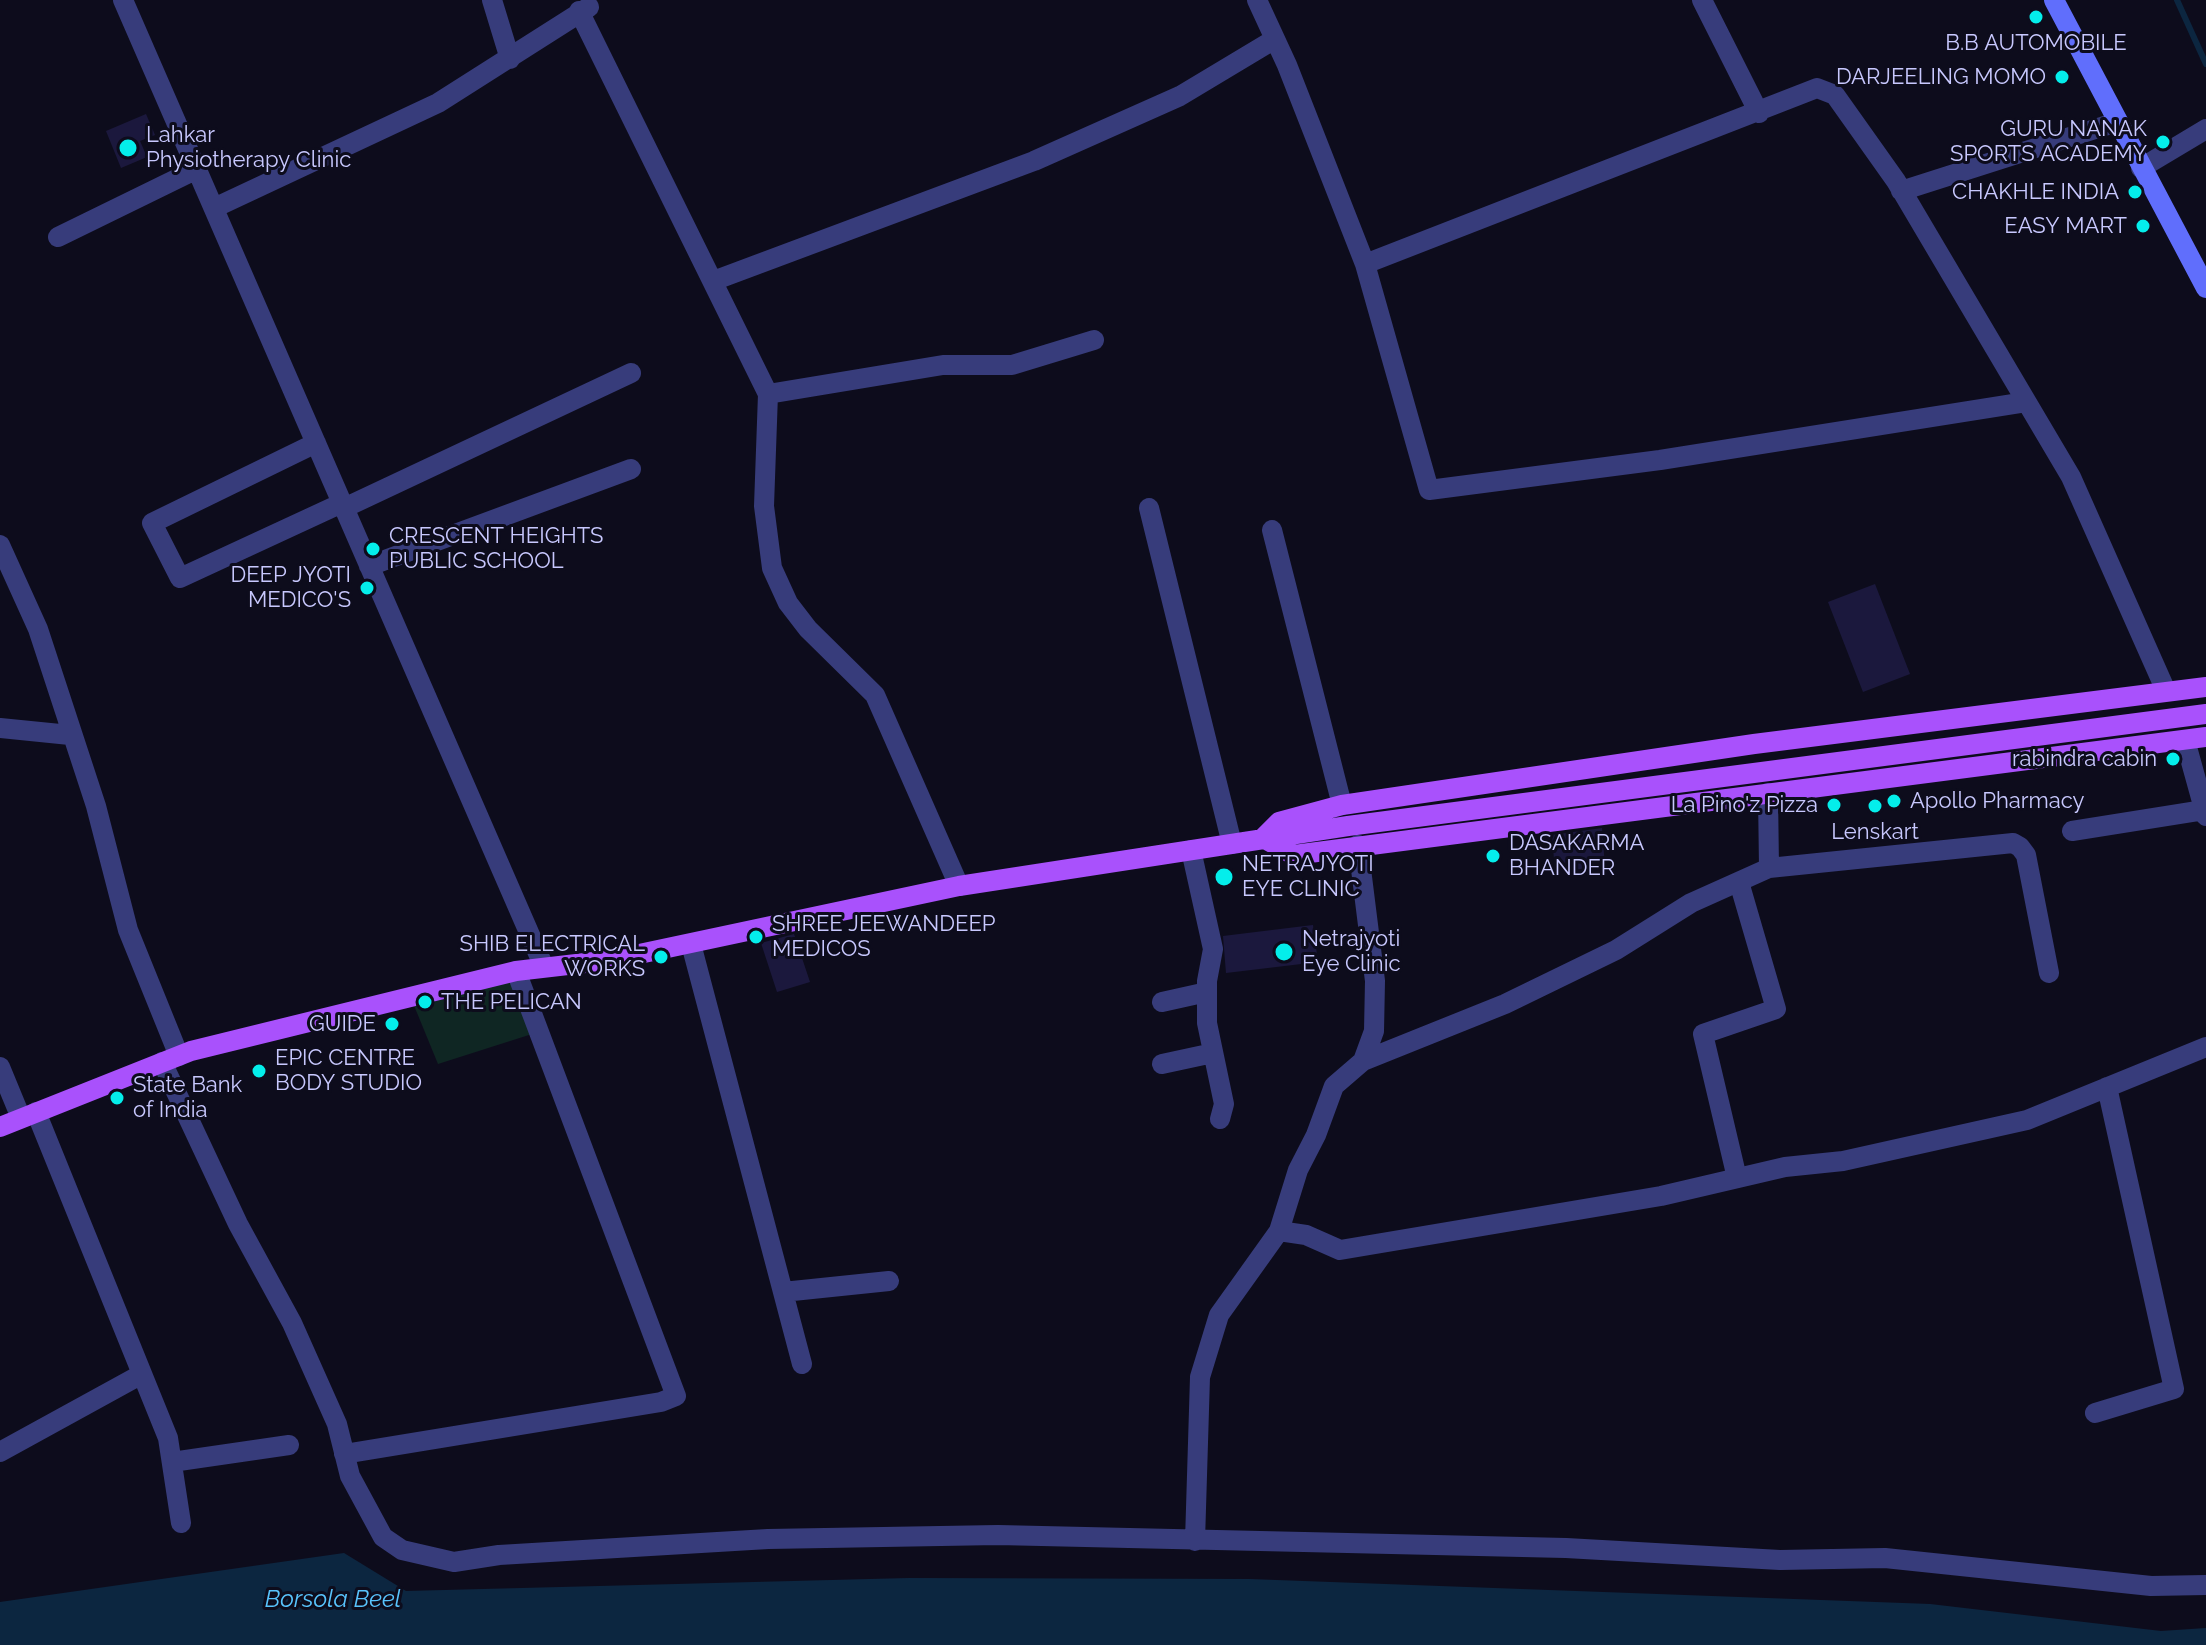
<!DOCTYPE html>
<style>
body{margin:0}
canvas{display:block;background:#0d0c1c}
</style>
<canvas width="2206" height="1645"></canvas>
<script>
const ctx = document.querySelector('canvas').getContext('2d');
ctx.lineJoin = 'round';
function fillPath(path, color) {
  ctx.fillStyle = color;
  ctx.fill(path, 'evenodd');
}
function poly(rows) {
  const path = new Path2D();
  for (const r of rows) {
    path.moveTo(r[0], r[1]);
    for (let i = 2; i < r.length; i += 2) path.lineTo(r[i], r[i + 1]);
  }
  return path;
}
function stroke(path, color, width, dash) {
  ctx.strokeStyle = color;
  ctx.lineWidth = width;
  ctx.lineCap = dash ? 'butt' : 'round';
  ctx.setLineDash(dash || []);
  ctx.stroke(path);
}
function drawText(font, color, halo, rows, align = 'center') {
  ctx.font = font + ' Raleway,sans-serif';
  ctx.lineWidth = 6;
  ctx.setLineDash([]);
  ctx.textBaseline = 'middle';
  ctx.strokeStyle = halo;
  ctx.fillStyle = color;
  for (const [text, x, y, turn = 0] of rows) {
    ctx.save();
    ctx.translate(x, y);
    ctx.rotate((+turn || 0) * Math.PI / 180);
    ctx.textAlign = isNaN(turn) ? turn : align;
    if (halo) ctx.strokeText(text, 0, 0);
    ctx.fillText(text, 0, 0);
    ctx.restore();
  }
}
fillPath(poly([
 [511,977,532,1034,438,1064,413,1003]
]), '#0f2623');
fillPath(poly([
 [344,1553,406,1591,909,1578,1249,1579,1930,1604,2161,1631,2206,1628,2206,1645,0,1645,0,1602]
]), '#0c2640');
stroke(poly([
 [2177,0,2206,64]
]), '#0c2640', 6);
fillPath(poly([
 [146,114,155,135,140,141,147,157,121,168,106,131],
 [1875,584,1910,674,1863,692,1828,602],
 [1602,828,1605,867,1555,871,1552,835],
 [1313,925,1318,962,1226,973,1223,936],
 [794,934,810,982,777,992,761,943]
]), '#1b183d');
stroke(poly([
 [123,0,544,967],
 [492,0,510,59],
 [1257,0,1287,65,1365,264,1817,88,1835,95,1896,181,2071,477,2166,691],
 [1702,0,1759,113],
 [579,11,768,394,764,506,772,568,788,603,808,629,875,695,959,886],
 [2141,168,2206,129],
 [1901,191,2117,122],
 [214,208,438,103,589,7],
 [58,237,197,169],
 [1365,264,1429,490,1660,460,2026,402],
 [713,281,1034,161,1180,96,1275,39],
 [768,394,943,365,1012,365,1094,340],
 [316,443,152,523,180,578,342,503],
 [344,508,631,373],
 [1149,508,1232,844],
 [1272,530,1342,805],
 [0,545,38,629,96,806,128,930,179,1056],
 [369,566,631,469],
 [0,728,70,735],
 [2185,740,2206,816],
 [1768,793,1769,868,2013,843,2020,847,2026,855,2049,973],
 [2072,831,2204,810],
 [1358,845,1375,981,1374,1031,1363,1061,1334,1086,1316,1135,1298,1170,1279,1231,1306,1235,1340,1250,1661,1196,1785,1167,1843,1161,2027,1120,2206,1047],
 [1191,850,1213,949,1207,981,1207,1023,1224,1104,1220,1119],
 [691,944,802,1364],
 [1162,1002,1207,992],
 [1363,1061,1505,1004,1616,950,1691,903,1769,868],
 [162,1062,238,1224,292,1323,337,1424,350,1476,383,1537,402,1550,454,1562,499,1555,768,1539,998,1535,1566,1548,1780,1560,1885,1558,2151,1586,2206,1585],
 [1162,1064,1213,1053],
 [0,1067,21,1118],
 [36,1112,168,1438,181,1523],
 [1737,1178,1703,1034,1776,1009,1739,882],
 [783,1292,889,1281],
 [2095,1413,2174,1389,2107,1087],
 [0,1452,142,1374],
 [344,1454,661,1402,676,1396,516,971],
 [172,1462,289,1445],
 [1195,1541,1200,1377,1219,1315,1279,1231]
]), '#373c7b', 20);
stroke(poly([
 [2054,0,2206,288]
]), '#606efc', 20);
stroke(poly([
 [1263,838,1279,822,1342,805,1754,744,2206,687],
 [1263,838,1294,855,2206,737],
 [0,1127,191,1051,516,971,611,960,959,886,1348,826,2206,714]
]), '#a951fc', 20);
for (const [x, y, r, color] of [
 [2036,17,8,"#04eeeb"],
 [2062,77,8,"#04eeeb"],
 [2163,142,8,"#04eeeb"],
 [128,148,10,"#04eeeb"],
 [2135,192,8,"#04eeeb"],
 [2143,226,8,"#04eeeb"],
 [373,549,8,"#04eeeb"],
 [367,588,8,"#04eeeb"],
 [2173,759,8,"#04eeeb"],
 [1894,801,8,"#04eeeb"],
 [1834,805,8,"#04eeeb"],
 [1875,806,8,"#04eeeb"],
 [1493,856,8,"#04eeeb"],
 [1224,877,10,"#04eeeb"],
 [756,937,8,"#04eeeb"],
 [1284,952,10,"#04eeeb"],
 [661,957,8,"#04eeeb"],
 [425,1002,8,"#04eeeb"],
 [392,1024,8,"#04eeeb"],
 [259,1071,8,"#04eeeb"],
 [117,1098,8,"#04eeeb"]
]) {
  const dot = new Path2D();
  dot.arc(x, y, r, 0, 2 * Math.PI);
  ctx.fillStyle = color;
  ctx.fill(dot);
  stroke(dot, '#0d0c1c', 3);
}
drawText('22px', '#c8c8fe', '#0d0c1c', [
 ["B.B AUTOMOBILE",2036,43,"center"],
 ["DARJEELING MOMO",2046,77,"right"],
 ["GURU NANAK",2147,129,"right"],
 ["SPORTS ACADEMY",2147,154,"right"],
 ["Lahkar",146,135],
 ["Physiotherapy Clinic",146,160],
 ["CHAKHLE INDIA",2119,192,"right"],
 ["EASY MART",2127,226,"right"],
 ["CRESCENT HEIGHTS",389,536],
 ["PUBLIC SCHOOL",389,561],
 ["DEEP JYOTI",351,575,"right"],
 ["MEDICO'S",351,600,"right"],
 ["rabindra cabin",2157,759,"right"],
 ["Apollo Pharmacy",1910,801],
 ["La Pino'z Pizza",1818,805,"right"],
 ["Lenskart",1875,832,"center"],
 ["DASAKARMA",1509,843],
 ["BHANDER",1509,868],
 ["NETRAJYOTI",1242,864],
 ["EYE CLINIC",1242,889],
 ["SHREE JEEWANDEEP",772,924],
 ["MEDICOS",772,949],
 ["Netrajyoti",1302,939],
 ["Eye Clinic",1302,964],
 ["SHIB ELECTRICAL",645,944,"right"],
 ["WORKS",645,969,"right"],
 ["THE PELICAN",441,1002],
 ["GUIDE",376,1024,"right"],
 ["EPIC CENTRE",275,1058],
 ["BODY STUDIO",275,1083],
 ["State Bank",133,1085],
 ["of India",133,1110]
], 'left');
drawText('italic 24px', '#58c3fc', '#0d0c1c', [
 ["Borsola Beel",333,1600]
]);
</script>
